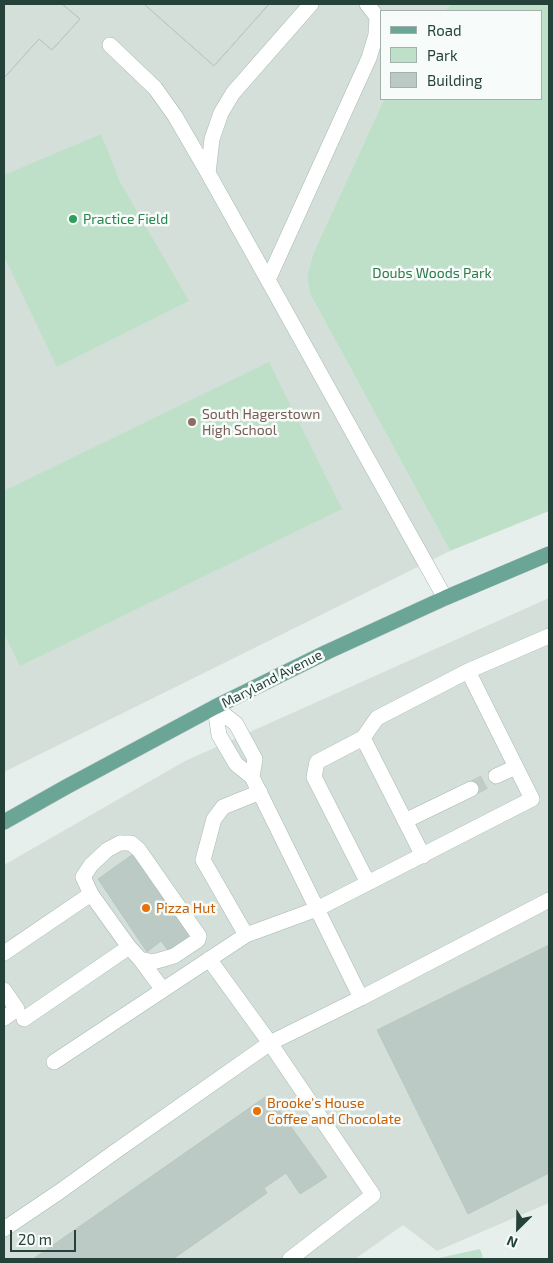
<!DOCTYPE html>
<style>
body{margin:0}
#map{position:relative;width:553px;height:1263px;overflow:hidden;background:#e6efeb;font-family:"Exo 2",sans-serif}
canvas{display:block}
.frame{position:absolute;inset:0;border:5px solid #24423a;pointer-events:none}
.legend{position:absolute;left:380px;top:10px;width:162px;height:90px;box-sizing:border-box;background:#f7fbf9;border:1px solid #a3b1ad;margin:0;padding:6px 9px;list-style:none;font-size:15px;color:#24423a}
.legend li{display:flex;align-items:center;gap:10px;height:25px}
.legend b{width:25px;border:1px solid #a3b1ad}
.north{position:absolute;left:493px;top:1203px;width:50px;height:50px;-webkit-text-stroke:4px #f7fbf9;paint-order:stroke;rotate:203deg;font-size:14px;font-weight:700;line-height:20px;text-align:center;color:#24423a}
.north::after{content:'';display:block;margin:auto;width:18px;height:22px;background:#24423a;clip-path:polygon(50% 0,100% 100%,50% 72%,0 100%)}
.scale{position:absolute;left:10px;top:1230px;width:66px;height:22px;box-sizing:border-box;border:2px solid #24423a;border-top:0;padding-left:6px;font-size:15px;line-height:18px;white-space:nowrap;color:#24423a;-webkit-text-stroke:4px #f7fbf9;paint-order:stroke}
</style>
<div id="map">
<canvas width="553" height="1263"></canvas>
<div class="frame"></div>
<ul class="legend">
<li><b style="height:6px;background:#6aa596"></b>Road</li>
<li><b style="height:14px;background:#bfe0c8"></b>Park</li>
<li><b style="height:14px;background:#bbcac4"></b>Building</li>
</ul>
<div class="north">N</div>
<div class="scale">20 m</div>
</div>
<script>
const ctx = document.querySelector('canvas').getContext('2d');
ctx.lineJoin = 'round';
function fillPath(path, color) {
  ctx.fillStyle = color;
  ctx.fill(path, 'evenodd');
}
function poly(rows) {
  const path = new Path2D();
  for (const r of rows) {
    path.moveTo(r[0], r[1]);
    for (let i = 2; i < r.length; i += 2) path.lineTo(r[i], r[i + 1]);
  }
  return path;
}
function stroke(path, color, width, dash) {
  ctx.strokeStyle = color;
  ctx.lineWidth = width;
  ctx.lineCap = dash ? 'butt' : 'round';
  ctx.setLineDash(dash || []);
  ctx.stroke(path);
}
function drawText(font, color, halo, rows, align = 'center') {
  ctx.font = font + ' "Exo 2",sans-serif';
  ctx.lineWidth = 5;
  ctx.setLineDash([]);
  ctx.textBaseline = 'middle';
  ctx.strokeStyle = halo;
  ctx.fillStyle = color;
  for (const [text, x, y, turn = 0] of rows) {
    ctx.save();
    ctx.translate(x, y);
    ctx.rotate((+turn || 0) * Math.PI / 180);
    ctx.textAlign = isNaN(turn) ? turn : align;
    if (halo) ctx.strokeText(text, 0, 0);
    ctx.fillText(text, 0, 0);
    ctx.restore();
  }
}
fillPath(poly([
 [4,4,451,4,445,11,382,11,382,99,384,99,313,254,307,277,310,294,450,551,4,772],
 [549,598,549,1203,437,1251,403,1225,355,1259,4,1259,4,865,185,761]
]), '#d4dfda');
fillPath(poly([
 [451,4,549,4,549,511,450,551,310,294,307,277,313,254,384,99,542,99,542,11,445,11],
 [101,134,120,182,189,301,57,367,4,256,4,175],
 [269,362,342,509,20,666,4,634,4,491],
 [480,1249,483,1257,478,1259,434,1259]
]), '#bfe0c8');
const building = poly([
 [4,4,62,4,80,19,52,50,39,39,4,78,4,4],
 [4,4,62,4,80,19,52,50,39,39,4,78,4,4],
 [144,4,269,4,214,66,144,4],
 [144,4,269,4,214,66,144,4],
 [136,852,196,937,170,953,161,941,147,952,98,879,136,852],
 [549,945,549,1173,468,1214,377,1030,549,945],
 [268,1095,327,1177,300,1194,286,1173,264,1188,267,1193,173,1259,33,1259,268,1095]
]);
fillPath(building, '#bbcac4');
stroke(building, '#b8c9c2', 1);
stroke(poly([
 [471,789,496,776]
]), '#bfccc8', 15, [15, 8]);
const minor = poly([
 [311,4,233,93,221,113,212,139,208,173,268,280,445,598],
 [110,45,155,88,175,116,208,173],
 [268,280,369,58,376,35,377,17,367,4],
 [363,738,317,762,314,777,368,883],
 [496,776,516,767],
 [405,821,471,789],
 [120,843,131,843,139,850,199,936,198,940,174,956,153,962,140,959,129,947,91,894,83,877,91,865,107,850,120,843],
 [423,856,363,738,377,718,468,671,549,636],
 [246,935,317,909,532,799,468,671],
 [4,953,91,894],
 [140,959,163,990],
 [209,959,270,1043,361,998,252,777,236,764,219,735,215,707,236,724,255,759,252,777],
 [4,990,17,1009,4,1018],
 [361,998,549,900],
 [24,1019,129,947],
 [54,1062,246,935,203,860,214,819,223,807,260,792],
 [4,1229,59,1192,116,1151,270,1043,373,1195,290,1259]
]);
const major = poly([
 [4,822,66,787,215,707,327,652,445,598,549,554]
]);
stroke(minor, '#a8b8b2', 16);
stroke(major, '#c2cac8', 16);
stroke(minor, '#fff', 15);
stroke(major, '#6aa596', 15);
for (const [x, y, r, color] of [
 [73,219,5,"#2e9e5b"],
 [192,422,5,"#8d6e63"],
 [146,908,5,"#e8710a"],
 [257,1111,5,"#e8710a"]
]) {
  const dot = new Path2D();
  dot.arc(x, y, r, 0, 2 * Math.PI);
  ctx.fillStyle = color;
  ctx.fill(dot);
  stroke(dot, '#f7fbf9', 2);
}
drawText('14px', '#27864d', '#f7fbf9', [
 ["Practice Field",83,219]
], 'left');
drawText('14px', '#2d7a4b', '#f7fbf9', [
 ["Doubs Woods Park",432,273]
]);
drawText('14px', '#785e54', '#f7fbf9', [
 ["South Hagerstown",202,414],
 ["High School",202,430]
], 'left');
drawText('14px', '#24423a', '#f7fbf9', [
 ["Maryland Avenue",272,679,-27]
]);
drawText('14px', '#c56008', '#f7fbf9', [
 ["Pizza Hut",156,908],
 ["Brooke's House",267,1103],
 ["Coffee and Chocolate",267,1119]
], 'left');
</script>
